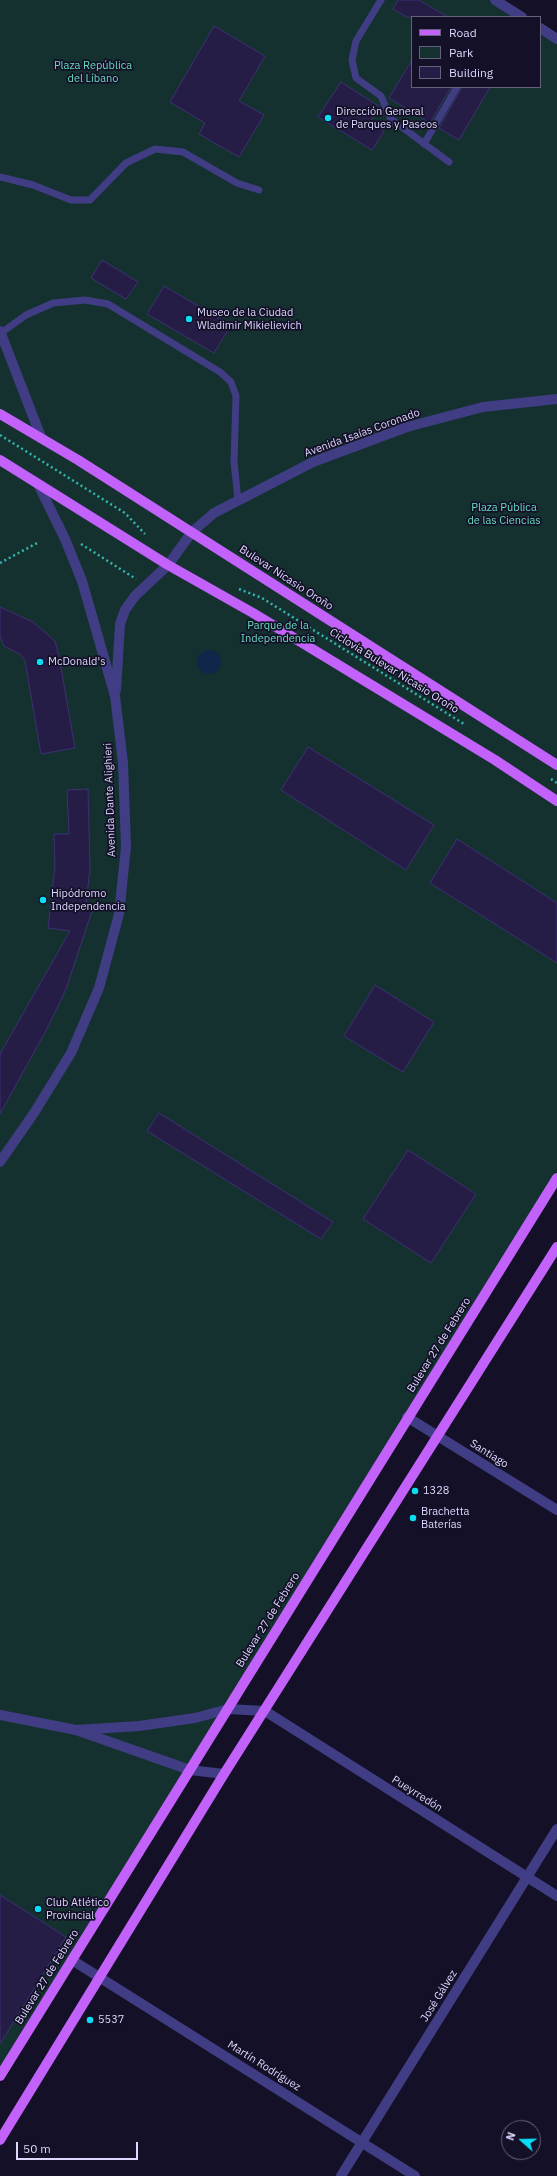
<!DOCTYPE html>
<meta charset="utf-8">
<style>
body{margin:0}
#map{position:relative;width:557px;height:2176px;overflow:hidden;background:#141027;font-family:"IBM Plex Sans",sans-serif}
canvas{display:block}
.legend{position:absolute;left:411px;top:16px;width:130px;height:72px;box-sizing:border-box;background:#141027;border:1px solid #64607d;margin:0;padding:5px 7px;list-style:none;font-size:12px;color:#dcd8fe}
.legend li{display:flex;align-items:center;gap:8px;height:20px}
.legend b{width:20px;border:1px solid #64607d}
.north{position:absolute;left:501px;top:2120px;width:40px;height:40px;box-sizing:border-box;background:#141027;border:1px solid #64607d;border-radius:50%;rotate:290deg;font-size:11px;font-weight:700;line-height:16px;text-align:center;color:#dcd8fe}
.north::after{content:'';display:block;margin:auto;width:14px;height:18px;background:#0adef7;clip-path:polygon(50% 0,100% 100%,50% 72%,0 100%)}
.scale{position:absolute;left:16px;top:2142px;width:122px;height:18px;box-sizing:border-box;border:2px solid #dcd8fe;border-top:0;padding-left:5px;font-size:12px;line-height:14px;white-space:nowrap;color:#dcd8fe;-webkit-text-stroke:3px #141027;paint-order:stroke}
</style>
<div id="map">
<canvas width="557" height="2176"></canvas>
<ul class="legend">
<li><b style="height:5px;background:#c262fa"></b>Road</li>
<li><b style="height:11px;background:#143130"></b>Park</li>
<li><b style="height:11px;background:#261d47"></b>Building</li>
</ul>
<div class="north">N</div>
<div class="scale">50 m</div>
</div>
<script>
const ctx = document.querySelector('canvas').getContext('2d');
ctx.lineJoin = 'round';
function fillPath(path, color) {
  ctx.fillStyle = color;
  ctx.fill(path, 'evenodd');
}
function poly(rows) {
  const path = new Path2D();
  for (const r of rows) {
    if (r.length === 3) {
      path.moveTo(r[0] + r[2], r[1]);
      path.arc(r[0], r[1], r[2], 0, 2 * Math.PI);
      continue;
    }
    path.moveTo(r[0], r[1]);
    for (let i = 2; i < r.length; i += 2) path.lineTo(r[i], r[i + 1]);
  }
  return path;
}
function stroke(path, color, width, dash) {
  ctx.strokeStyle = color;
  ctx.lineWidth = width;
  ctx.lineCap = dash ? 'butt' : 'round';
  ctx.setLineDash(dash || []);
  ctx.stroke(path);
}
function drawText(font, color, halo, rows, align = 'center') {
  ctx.font = font + ' "IBM Plex Sans",sans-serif';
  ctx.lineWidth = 3.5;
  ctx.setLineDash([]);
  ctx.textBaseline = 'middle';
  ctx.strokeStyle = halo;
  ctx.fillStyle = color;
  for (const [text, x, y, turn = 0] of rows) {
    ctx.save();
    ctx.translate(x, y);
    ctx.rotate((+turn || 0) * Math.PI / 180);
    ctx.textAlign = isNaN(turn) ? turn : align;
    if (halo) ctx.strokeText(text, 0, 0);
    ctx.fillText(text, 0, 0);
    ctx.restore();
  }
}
fillPath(poly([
 [0,0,495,0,522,17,412,17,412,87,540,87,540,28,557,39,557,1178,0,2076]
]), '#143130');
fillPath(poly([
 [209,662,12]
]), '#10264b');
const building = poly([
 [398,0,419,0,448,17,407,17,393,9,398,0],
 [214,26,265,56,239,101,264,115,239,157,199,134,205,123,170,102,214,26],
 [412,60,412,87,451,87,430,123,389,98,412,60],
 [341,82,380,107,370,122,384,131,372,150,318,117,341,82],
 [462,87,490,87,459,140,439,128,462,87],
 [102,260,138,282,126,299,91,278,102,260],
 [164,286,231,325,214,353,147,314,164,286],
 [0,607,33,622,55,641,59,656,75,748,41,754,25,661,21,655,4,646,0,637,0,607],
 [308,747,434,825,406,870,281,790,308,747],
 [88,789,90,868,86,904,93,908,66,989,49,1025,0,1114,0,1054,70,931,48,928,55,867,54,834,69,834,67,790,88,789],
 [457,839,557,903,557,963,430,883,457,839],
 [375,985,434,1022,403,1072,344,1036,375,985],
 [159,1113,333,1222,321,1239,147,1131,159,1113],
 [408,1150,476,1194,431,1263,363,1219,408,1150],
 [0,1895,66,1937,0,2044,0,1895]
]);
fillPath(building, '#261d47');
stroke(building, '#3d3073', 1);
stroke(poly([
 [0,435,125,513,145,534],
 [81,544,136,579],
 [0,563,39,542],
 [239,589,262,598,464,724],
 [551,779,557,783]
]), '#34b6af', 2.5, [2, 3]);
stroke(poly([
 [381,0,356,41,352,60,356,78,381,96,391,119,449,162],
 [424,144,457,87],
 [0,177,33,185,71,200,90,200,126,163,155,149,183,152,237,183,259,190],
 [1,333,26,315,53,303,85,300,108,304,220,372,231,382,236,396,234,462,238,500]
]), '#403d84', 7);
stroke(poly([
 [495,0,522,17],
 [540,28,557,39],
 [0,331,41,437],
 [116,690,120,624,125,610,135,596,168,565,192,532,214,513,313,462,407,427,483,407,557,399],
 [0,1162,34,1113,71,1053,99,988,119,914,126,847,123,763,115,696,82,581,65,539,38,484],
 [407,1417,557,1510],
 [0,1715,76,1730,190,1770,224,1774],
 [76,1730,139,1726,195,1718,228,1709,265,1711,557,1896],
 [72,1960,415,2176],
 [341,2176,557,1829]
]), '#403d84', 10);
stroke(poly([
 [0,414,78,460,557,765],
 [0,460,168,565,253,613,495,760,557,801],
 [0,2076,557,1178],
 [0,2140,224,1774,557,1247]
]), '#c262fa', 10);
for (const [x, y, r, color] of [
 [328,118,4,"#0adef7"],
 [189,319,4,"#0adef7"],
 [40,662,4,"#0adef7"],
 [43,900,4,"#0adef7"],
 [415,1491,4,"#0adef7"],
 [413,1518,4,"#0adef7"],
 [38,1909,4,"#0adef7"],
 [90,2020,4,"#0adef7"]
]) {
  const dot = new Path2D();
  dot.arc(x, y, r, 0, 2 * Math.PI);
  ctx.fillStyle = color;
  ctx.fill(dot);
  stroke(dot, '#141027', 1.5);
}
drawText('11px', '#65ddbf', '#141027', [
 ["Plaza República",93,66],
 ["del Líbano",93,79],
 ["Plaza Pública",504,508],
 ["de las Ciencias",504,521],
 ["Parque de la",278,626],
 ["Independencia",278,639]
]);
drawText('11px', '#dcd8fe', '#141027', [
 ["Dirección General",336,112],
 ["de Parques y Paseos",336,125],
 ["Museo de la Ciudad",197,313],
 ["Wladimir Mikielievich",197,326],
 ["McDonald's",48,662],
 ["Hipódromo",51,894],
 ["Independencia",51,907],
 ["1328",423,1491],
 ["Brachetta",421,1512],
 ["Baterías",421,1525],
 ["Club Atlético",46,1903],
 ["Provincial",46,1916],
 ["5537",98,2020]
], 'left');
drawText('11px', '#dcd8fe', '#141027', [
 ["Avenida Isaías Coronado",362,433,-20],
 ["Bulevar Nicasio Oroño",286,578,33],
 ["Ciclovía Bulevar Nicasio Oroño",394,671,32],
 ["Avenida Dante Alighieri",110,800,-92],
 ["Bulevar 27 de Febrero",439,1345,-58],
 ["Santiago",489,1454,32],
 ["Bulevar 27 de Febrero",268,1620,-58],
 ["Pueyrredón",417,1794,32],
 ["Bulevar 27 de Febrero",47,1977,-58],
 ["José Gálvez",439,1996,-58],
 ["Martín Rodríguez",264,2066,32]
]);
</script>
